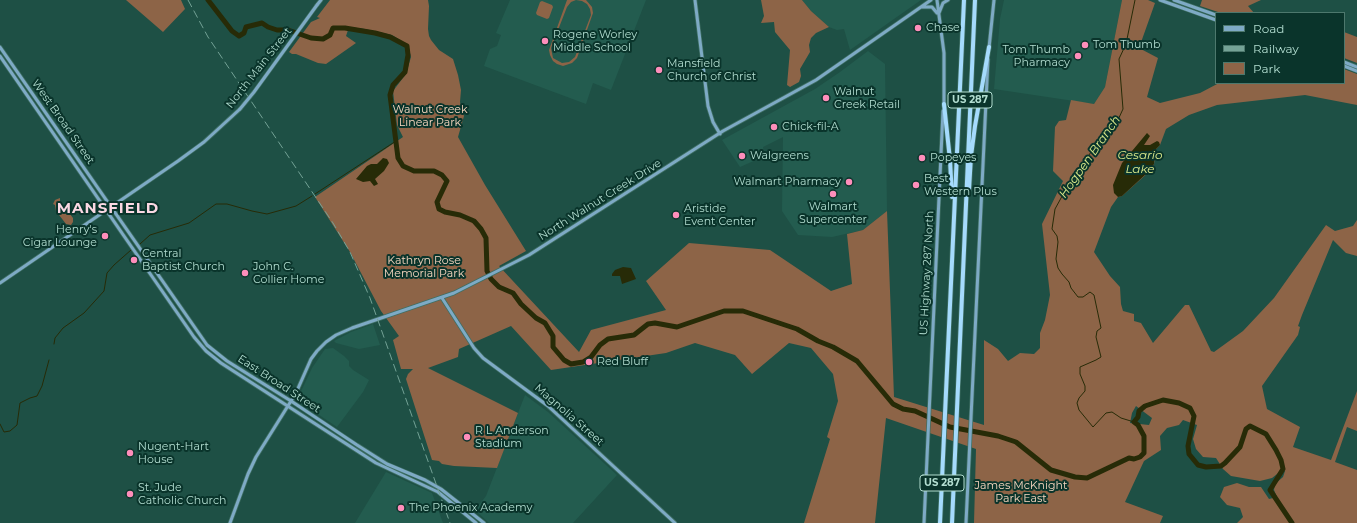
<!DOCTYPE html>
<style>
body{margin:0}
#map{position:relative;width:1357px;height:523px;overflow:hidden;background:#1e5045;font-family:Montserrat,sans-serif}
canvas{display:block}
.legend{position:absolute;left:1215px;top:12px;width:130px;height:72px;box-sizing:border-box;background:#0a342b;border:1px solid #4d786d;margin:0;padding:5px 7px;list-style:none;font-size:12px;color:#b2ddd0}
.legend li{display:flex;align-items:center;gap:8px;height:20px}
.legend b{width:20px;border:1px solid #4d786d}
</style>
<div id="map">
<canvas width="1357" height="523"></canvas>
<ul class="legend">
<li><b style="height:5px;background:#7eaac5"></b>Road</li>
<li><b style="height:5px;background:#74a296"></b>Railway</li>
<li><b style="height:11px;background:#8d6447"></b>Park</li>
</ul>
</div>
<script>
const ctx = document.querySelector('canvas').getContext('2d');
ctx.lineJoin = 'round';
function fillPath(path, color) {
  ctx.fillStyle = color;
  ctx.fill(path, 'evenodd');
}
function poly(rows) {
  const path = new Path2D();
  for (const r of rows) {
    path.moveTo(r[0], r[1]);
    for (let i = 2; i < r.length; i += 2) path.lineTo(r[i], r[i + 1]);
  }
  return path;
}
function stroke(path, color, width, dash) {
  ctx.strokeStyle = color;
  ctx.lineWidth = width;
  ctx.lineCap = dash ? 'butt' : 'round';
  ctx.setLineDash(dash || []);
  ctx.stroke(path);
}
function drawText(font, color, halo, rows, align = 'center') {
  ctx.font = font + ' Montserrat,sans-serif';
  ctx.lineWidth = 4;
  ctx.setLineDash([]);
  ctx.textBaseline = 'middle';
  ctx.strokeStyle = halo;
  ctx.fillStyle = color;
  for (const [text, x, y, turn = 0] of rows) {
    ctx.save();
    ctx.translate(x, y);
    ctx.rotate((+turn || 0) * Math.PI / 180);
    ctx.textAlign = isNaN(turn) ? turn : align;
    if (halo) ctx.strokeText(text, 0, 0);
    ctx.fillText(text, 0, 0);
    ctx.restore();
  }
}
fillPath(poly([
 [510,0,646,0,611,90,593,83,586,104,484,66,490,49,497,46,501,35,496,33],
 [802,0,921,0,850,50,844,29,837,30,829,27,811,11],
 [1004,0,1122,0,1105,87,1094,104,994,89,1000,19],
 [868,51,885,64,887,211,863,230,832,237,798,235,782,211,783,137,763,147,765,156,740,167,722,140,815,89,840,72],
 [373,324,380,345,359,349,336,343,334,341,351,332],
 [333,348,344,356,349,361,349,366,353,370,369,380,363,392,337,427,297,400,312,368,325,349],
 [525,395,548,412,617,475,573,523,489,523,475,510,486,496],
 [386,472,432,493,443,523,355,523]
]), '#235c4f');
fillPath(poly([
 [126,0,181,0,185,9,163,32],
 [330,0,428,0,429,6,428,29,429,36,431,40,439,50,453,59,458,75,461,90,460,102,464,116,458,137,485,185,526,251,499,266,579,352,591,330,666,310,646,281,689,243,770,250,831,291,852,284,847,234,863,230,887,211,894,397,984,425,984,340,998,349,1008,361,1020,353,1034,354,1040,348,1040,333,1045,320,1050,295,1042,224,1063,181,1053,171,1055,127,1059,121,1066,120,1071,100,1094,104,1105,87,1122,0,1148,0,1155,3,1139,48,1158,58,1147,97,1160,103,1200,93,1219,83,1344,83,1344,69,1357,74,1357,105,1305,95,1217,105,1189,115,1166,129,1160,145,1156,149,1154,164,1150,171,1122,196,1118,197,1111,207,1094,252,1110,276,1120,287,1121,304,1123,311,1134,314,1134,321,1141,323,1153,343,1185,305,1189,305,1211,351,1214,352,1243,331,1274,298,1326,225,1335,231,1353,226,1357,220,1357,256,1346,253,1333,240,1302,315,1298,326,1300,327,1298,335,1262,386,1267,409,1300,427,1293,447,1331,460,1357,391,1357,431,1347,427,1335,462,1357,470,1357,523,1237,523,1243,517,1240,508,1227,505,1220,497,1224,487,1237,483,1249,487,1261,487,1269,499,1277,497,1274,490,1275,484,1283,477,1285,471,1281,471,1272,478,1260,481,1231,476,1223,469,1216,458,1203,457,1196,449,1193,439,1197,425,1183,420,1179,425,1167,428,1160,436,1161,450,1144,461,1125,502,1163,516,1160,523,974,523,976,449,886,418,875,523,804,523,830,439,827,437,838,401,833,374,811,348,789,343,752,374,735,355,695,343,666,353,551,370,511,326,459,349,458,357,428,368,518,413,497,468,454,466,442,464,439,461,432,460,406,379,408,374,413,369,401,369,393,340,399,336,381,311,350,252,315,197,403,137,397,125,393,91,406,74,411,57,408,45,392,35,365,29,349,27,346,36,356,43,326,64,318,63,296,54,292,54,289,52,311,22,320,18,317,17],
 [1136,406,1152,418,1149,425,1130,423,1132,413],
 [567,0,586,0,592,7,593,13,577,58,572,63,563,66,557,64,553,61,550,55,549,50],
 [576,0,582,1,587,4,590,9,591,15,575,57,569,62,562,63,553,58,551,48,567,7,571,2],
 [761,0,802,0,811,11,829,27,816,33,811,38,809,45,810,52,800,69,801,76,799,82,790,87,787,85,790,50,775,32,774,22,761,23,764,16],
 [1202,0,1261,0,1248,6,1254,13,1221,13,1200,6],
 [542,1,552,5,553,7,549,18,547,19,537,15,536,13,540,2],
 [1344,32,1357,37,1357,63,1344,58],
 [60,198,60,201,73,218,73,222,71,225,66,224,56,211,55,205,53,204,55,200]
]), '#8d6447');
fillPath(poly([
 [1147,133,1150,136,1144,145,1150,145,1157,141,1159,142,1160,145,1156,149,1154,157,1154,164,1146,174,1122,196,1118,197,1114,193,1113,185,1122,163],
 [383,158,387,159,389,163,384,171,375,179,378,184,374,186,370,181,363,182,356,179,367,166,371,164,377,164],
 [623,267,631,268,636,279,622,284,620,276,612,276,612,274,615,270]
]), '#272b07');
stroke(poly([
 [315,194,396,141],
 [140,244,150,235,189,223,216,204,227,204,252,211,267,214,296,206,312,196],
 [54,344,55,338,63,328,84,313,104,291,107,273,114,265,131,250],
 [1134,422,1121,418,1112,412,1106,413,1093,427,1079,410,1077,403,1079,398,1085,391,1085,386,1080,374,1080,367,1096,360,1101,357,1096,337,1097,331,1101,328,1094,295,1090,292,1083,297,1078,297,1071,288,1069,282,1062,274,1058,268,1056,259,1058,242,1057,236,1052,229,1055,209,1066,189,1091,152,1107,136,1117,122,1123,109,1119,59,1126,44,1135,0],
 [0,424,4,432,10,431,17,425,20,403,30,398,37,396,42,386,49,360]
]), '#272b07', 1);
stroke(poly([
 [208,0,232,31,239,36,244,33,246,27,262,23,268,27,277,30,288,30,311,38,323,39,330,35,333,28,345,28,375,33,390,37,407,46,408,55,405,72,393,85,390,95,398,158,403,166,414,171,434,171,442,175,447,181,437,202,439,209,445,212,460,215,474,221,481,229,486,238,487,271,491,279,499,287,513,293,521,304,536,318,545,323,553,336,553,347,564,360,571,364,583,362,591,357,600,345,608,339,634,335,648,324,655,323,677,327,724,311,743,311,797,329,818,341,833,347,857,361,893,404,903,409,915,411,950,427,998,436,1016,442,1051,470,1075,477,1087,478,1129,458,1134,459,1140,457,1144,453,1144,436,1138,425,1134,422,1138,417,1139,411,1145,406,1163,400,1179,403,1190,408,1194,416,1188,446,1189,454,1198,465,1206,467,1221,466,1225,463,1240,447,1246,429,1250,426,1266,434,1276,450,1281,460,1283,469,1270,490,1292,523]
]), '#272b07', 5);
const secondary = poly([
 [695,0,708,106,713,122,720,134],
 [937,0,944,53,944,106],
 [1160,0,1216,20],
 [1174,0,1216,15],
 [317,5,321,0],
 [922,7,932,7,937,13],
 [939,13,943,3,948,0],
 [0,47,207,345,227,361,291,401,357,445,387,464,425,480,441,489,484,523],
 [989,48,994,0],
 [0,56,124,236,194,337,206,351,221,363,376,463,438,492,476,523],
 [1344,62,1357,67],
 [1344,66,1357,71],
 [0,283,178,161,204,142,240,109],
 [442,298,474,348,483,358,548,406,675,523],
 [230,523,248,474,256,457,296,393,311,359,317,351,326,342,336,335,352,328,454,293,529,255,723,131,816,80,931,0],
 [924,523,943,111],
 [966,523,988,59]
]);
const highway = poly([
 [944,104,950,160,952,197],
 [969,190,971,156,975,126,989,47],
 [940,523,964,0],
 [952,523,975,0]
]);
stroke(secondary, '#3f6f64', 4.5);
stroke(highway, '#3f6f64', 5.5);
stroke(secondary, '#7eaac5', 3);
stroke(highway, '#a5dbfd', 4);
stroke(poly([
 [188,0,208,37,333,223,350,252,370,298,450,523]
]), '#74a296', 1, [8, 4]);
const secondaryBridge = poly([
 [240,109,254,92,317,5]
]);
stroke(secondaryBridge, '#3f6f64', 4.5, []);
stroke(secondaryBridge, '#7eaac5', 3);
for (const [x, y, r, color] of [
 [918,28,4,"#fe8ebb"],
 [545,41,4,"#fe8ebb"],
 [1085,45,4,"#fe8ebb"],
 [1078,56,4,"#fe8ebb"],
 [659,70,4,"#fe8ebb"],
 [826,98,4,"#fe8ebb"],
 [774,127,4,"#fe8ebb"],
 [742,156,4,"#fe8ebb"],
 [922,158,4,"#fe8ebb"],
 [849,182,4,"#fe8ebb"],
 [916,185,4,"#fe8ebb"],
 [833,194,4,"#fe8ebb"],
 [676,215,4,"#fe8ebb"],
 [105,236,4,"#fe8ebb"],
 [134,260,4,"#fe8ebb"],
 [245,273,4,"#fe8ebb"],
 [589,362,4,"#fe8ebb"],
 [467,437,4,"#fe8ebb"],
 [130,453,4,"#fe8ebb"],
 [130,494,4,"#fe8ebb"],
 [401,508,4,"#fe8ebb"]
]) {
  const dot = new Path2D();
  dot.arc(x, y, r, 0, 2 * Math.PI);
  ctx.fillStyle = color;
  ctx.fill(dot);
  stroke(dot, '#0a342b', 1.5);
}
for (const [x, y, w] of [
 [970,100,44],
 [942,483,44]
]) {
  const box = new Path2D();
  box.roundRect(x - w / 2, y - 8, w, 16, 3);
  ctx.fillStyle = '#0a342b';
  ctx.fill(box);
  stroke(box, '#b2ddd0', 1);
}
drawText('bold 10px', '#b2ddd0', null, [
 ["US 287",970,100],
 ["US 287",942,483]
]);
drawText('11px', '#b2ddd0', '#0a342b', [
 ["Chase",926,28],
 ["Rogene Worley",553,35],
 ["Middle School",553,48],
 ["Tom Thumb",1093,45],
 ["Tom Thumb",1070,50,"right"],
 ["Pharmacy",1070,63,"right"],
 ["Mansfield",667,64],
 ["Church of Christ",667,77],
 ["Walnut",834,92],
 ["Creek Retail",834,105],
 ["Chick-fil-A",782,127],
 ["Walgreens",750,156],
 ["Popeyes",930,158],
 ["Best",924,179],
 ["Western Plus",924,192],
 ["Walmart Pharmacy",841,182,"right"],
 ["Walmart",833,207,"center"],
 ["Supercenter",833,220,"center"],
 ["Aristide",684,209],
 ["Event Center",684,222],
 ["Henry's",97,230,"right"],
 ["Cigar Lounge",97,243,"right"],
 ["Central",142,254],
 ["Baptist Church",142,267],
 ["John C.",253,267],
 ["Collier Home",253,280],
 ["Red Bluff",597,362],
 ["R L Anderson",475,431],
 ["Stadium",475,444],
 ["Nugent-Hart",138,447],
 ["House",138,460],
 ["St. Jude",138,488],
 ["Catholic Church",138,501],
 ["The Phoenix Academy",409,508]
], 'left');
drawText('11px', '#b2ddd0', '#0a342b', [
 ["North Main Street",259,68,-52],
 ["West Broad Street",63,122,55],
 ["North Walnut Creek Drive",600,200,-32],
 ["US Highway 287 North",927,273,-87],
 ["East Broad Street",279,384,33],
 ["Magnolia Street",569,415,41]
]);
drawText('11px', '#f8d7c0', '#0a342b', [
 ["Walnut Creek",430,110],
 ["Linear Park",430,123],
 ["Kathryn Rose",424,261],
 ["Memorial Park",424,274],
 ["James McKnight",1021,486],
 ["Park East",1021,499]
]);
drawText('italic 12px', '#deec8c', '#0a342b', [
 ["Cesario",1140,155],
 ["Lake",1140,169],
 ["Hogpen Branch",1090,157,-55]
]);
ctx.letterSpacing = '1px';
drawText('bold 15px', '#fad8e3', '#0a342b', [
 ["MANSFIELD",108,209]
]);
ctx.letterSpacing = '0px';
</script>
